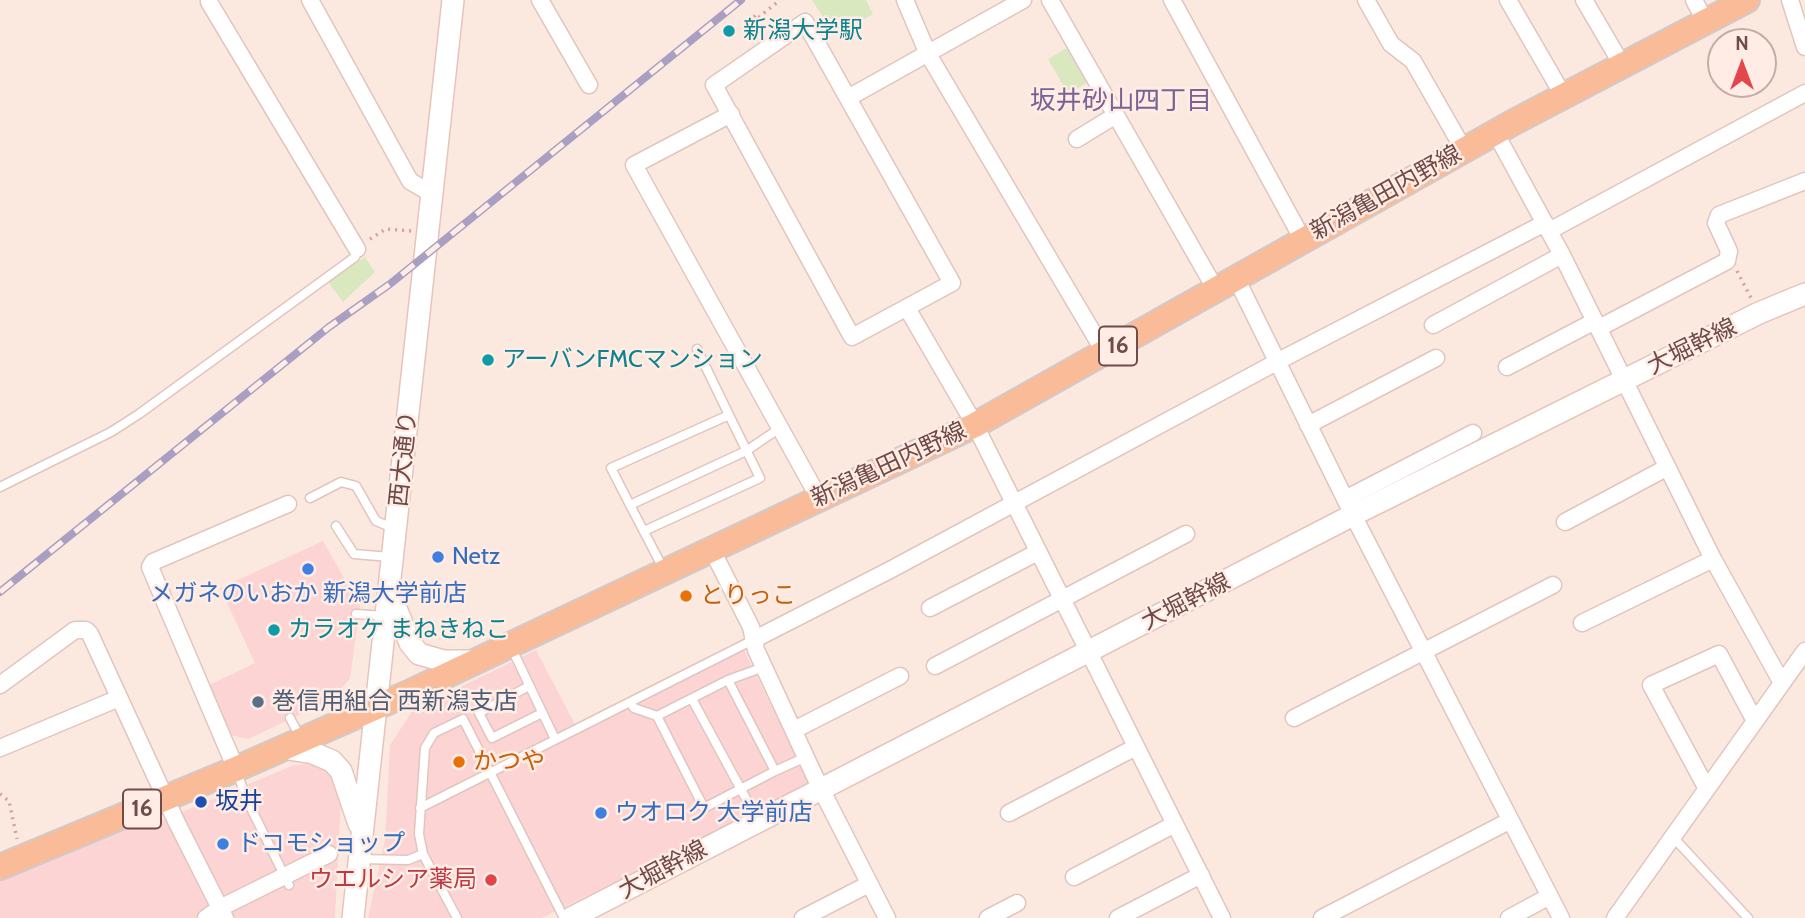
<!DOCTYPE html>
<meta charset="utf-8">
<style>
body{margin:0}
#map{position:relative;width:1805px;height:918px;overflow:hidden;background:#fbe9df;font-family:Cabin,sans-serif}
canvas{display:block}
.north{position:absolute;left:1707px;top:28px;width:70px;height:70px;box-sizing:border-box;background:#ffede5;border:2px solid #c6aca6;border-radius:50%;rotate:0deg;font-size:19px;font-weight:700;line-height:28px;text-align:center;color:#704b48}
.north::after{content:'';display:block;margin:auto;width:24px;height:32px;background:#e3464c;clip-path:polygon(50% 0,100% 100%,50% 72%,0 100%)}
</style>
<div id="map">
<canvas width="1805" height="918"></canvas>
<div class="north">N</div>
</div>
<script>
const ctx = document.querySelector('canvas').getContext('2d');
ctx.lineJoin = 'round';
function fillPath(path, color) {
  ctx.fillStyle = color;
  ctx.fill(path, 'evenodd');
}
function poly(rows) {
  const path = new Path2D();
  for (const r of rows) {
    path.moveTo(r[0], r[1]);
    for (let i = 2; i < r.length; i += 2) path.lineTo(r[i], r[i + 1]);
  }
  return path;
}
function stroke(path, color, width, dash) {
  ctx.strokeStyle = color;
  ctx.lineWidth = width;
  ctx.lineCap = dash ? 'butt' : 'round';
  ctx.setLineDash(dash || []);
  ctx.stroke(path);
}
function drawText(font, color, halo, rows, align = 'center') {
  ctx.font = font + ' Cabin,"Noto Sans JP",sans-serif';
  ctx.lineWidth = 5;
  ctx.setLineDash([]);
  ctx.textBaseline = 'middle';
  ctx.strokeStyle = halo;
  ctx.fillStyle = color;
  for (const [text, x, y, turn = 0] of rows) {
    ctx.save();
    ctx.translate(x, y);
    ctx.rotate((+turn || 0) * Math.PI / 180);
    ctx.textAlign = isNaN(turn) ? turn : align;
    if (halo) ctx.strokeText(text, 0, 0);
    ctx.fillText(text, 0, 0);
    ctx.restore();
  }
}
fillPath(poly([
 [323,541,360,606,350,678,333,699,248,739,230,735,207,686,255,663,220,588],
 [743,648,810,785,542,918,368,918,385,840,390,745,413,710,536,650,579,732],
 [312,764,328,771,337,783,341,799,335,918,0,918,0,877,134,822,165,819,294,765]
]), '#fcd4d3');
fillPath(poly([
 [812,0,866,0,873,14,835,36],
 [1070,46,1090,81,1068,94,1048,59],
 [365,257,375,272,343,302,328,282]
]), '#dae8bf');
const lane = poly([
 [697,349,729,415],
 [0,487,111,432,139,414,355,257,357,249],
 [310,498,341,482,356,486,376,521,393,528],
 [630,505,611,468,729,415,760,478,644,531],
 [336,526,354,554,390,557],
 [664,570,630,505,746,451,780,428],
 [356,614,385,616],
 [511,647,555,739],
 [529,686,479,713,492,738,542,713],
 [692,699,757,819],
 [630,702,634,708,657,716,728,680,764,667],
 [657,716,704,808,775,771,728,680],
 [290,718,300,737],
 [775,771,806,757],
 [237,772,246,798,289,885],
 [420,808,753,640],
 [1673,837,1748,918],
 [423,854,419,834,425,748,434,733,463,719,564,918],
 [359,859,408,860,423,854,457,918]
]);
const street = poly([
 [310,0,410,181,432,194],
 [540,0,589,85],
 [905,0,928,54,1105,353],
 [1050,0,1216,290],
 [1172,0,1303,240],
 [1366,0,1391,44,1413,61,1464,150],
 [1508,0,1563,95],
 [1584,0,1621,63],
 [1694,0,1705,21],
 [1790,0,1805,47],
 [209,2,357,249],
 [805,22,952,283,852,337,714,85,805,22],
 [848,98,1023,0],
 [731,114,634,165,819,498],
 [1495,132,1562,255,1713,559,1782,683],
 [1077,139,1116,115],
 [1549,231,1805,93],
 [1236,278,1353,515,1561,918],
 [907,308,975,425,1222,918],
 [1433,325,1562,255],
 [1599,328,1727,261,1729,251,1716,223,1719,215,1805,181],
 [1507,367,1595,321],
 [1308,425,1436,358],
 [1345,499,1473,433],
 [1565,522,1666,468],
 [712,550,751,627,756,650,816,779,887,918],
 [930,608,1038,552],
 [1582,623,1713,559],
 [753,640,890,570,1288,356,1545,223],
 [935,666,1186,534],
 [0,685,75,630,86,630,90,634,176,821,225,918],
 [1294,718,1553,585],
 [794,730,900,676],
 [0,748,119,698],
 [236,769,150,567,153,562,288,504],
 [1707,789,1651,685,1719,654,1755,721],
 [1009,813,1136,747],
 [1074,877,1175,824],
 [206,918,220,908,329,854],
 [803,918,869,884],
 [988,918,1017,903],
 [1118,918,1201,875],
 [1322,918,1509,821],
 [1509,918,1548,897],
 [1615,918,1805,651]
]);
const secondary = poly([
 [391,596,410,643,419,654,444,661,473,661],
 [283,748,313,753,332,761,341,771,359,824],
 [353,918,453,0],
 [571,918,1353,515,1759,313,1805,294]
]);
const primary = poly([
 [0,867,236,769,413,691,975,425,1514,122,1747,0]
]);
stroke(lane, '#e1c5bf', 11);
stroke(street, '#e1c5bf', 19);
stroke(secondary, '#e6c4bc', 24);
stroke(primary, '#d4c9c8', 28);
stroke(poly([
 [754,17,757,14,759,17,780,0],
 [370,239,386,229,412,231],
 [1737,271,1751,298],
 [0,794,9,801,17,839]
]), '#d4a29b', 3.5, [2, 5]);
stroke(lane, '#fff', 8);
stroke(street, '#fff', 16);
stroke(secondary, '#fff', 21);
stroke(primary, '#f9bb98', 24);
const rail = poly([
 [0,592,329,327,390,284,741,0]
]);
stroke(rail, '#a99fc3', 8);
stroke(rail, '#ffede5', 5, [16]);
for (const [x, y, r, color] of [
 [729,31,7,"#0f9aa8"],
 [488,360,7,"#0f9aa8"],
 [438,557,7,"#3f7fe0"],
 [308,569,7,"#3f7fe0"],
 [686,596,7,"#e8710a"],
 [274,630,7,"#0f9aa8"],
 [258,702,7,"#5c6f8a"],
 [459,762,7,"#e8710a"],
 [201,802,7,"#1a4fb4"],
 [601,813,7,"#3f7fe0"],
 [223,844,7,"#3f7fe0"],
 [491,880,7,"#e0444e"]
]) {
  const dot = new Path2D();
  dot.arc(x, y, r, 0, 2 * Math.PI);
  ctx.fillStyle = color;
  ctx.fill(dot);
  stroke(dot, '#ffede5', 2.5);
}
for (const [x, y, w] of [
 [1118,346,38],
 [142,809,38]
]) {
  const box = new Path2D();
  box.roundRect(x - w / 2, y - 19.5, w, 39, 5);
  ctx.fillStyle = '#ffede5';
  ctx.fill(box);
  stroke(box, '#704b48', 2);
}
drawText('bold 23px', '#704b48', null, [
 ["16",1118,346],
 ["16",142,809]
]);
drawText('24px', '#0d838f', '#ffede5', [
 ["新潟大学駅",743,31],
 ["アーバンFMCマンション",502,360],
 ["カラオケ まねきねこ",288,630]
], 'left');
drawText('24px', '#704b48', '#ffede5', [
 ["新潟亀田内野線",1386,193,-29],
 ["大堀幹線",1692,347,-26],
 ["西大通り",404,459,-84],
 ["新潟亀田内野線",889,465,-25],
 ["大堀幹線",1186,602,-27],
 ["大堀幹線",663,870,-28]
]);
drawText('24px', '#366cbe', '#ffede5', [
 ["Netz",452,557],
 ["メガネのいおか 新潟大学前店",308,594,"center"],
 ["ウオロク 大学前店",615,813],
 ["ドコモショップ",237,844]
], 'left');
drawText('24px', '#c56008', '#ffede5', [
 ["とりっこ",700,596],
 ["かつや",473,762]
], 'left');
drawText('24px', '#4e5e75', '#ffede5', [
 ["巻信用組合 西新潟支店",272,702]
], 'left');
drawText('24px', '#164399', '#ffede5', [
 ["坂井",215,802]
], 'left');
drawText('24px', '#be3a42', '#ffede5', [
 ["ウエルシア薬局",477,880]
], 'right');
drawText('26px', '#776394', '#ffede5', [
 ["坂井砂山四丁目",1121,101]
]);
</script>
